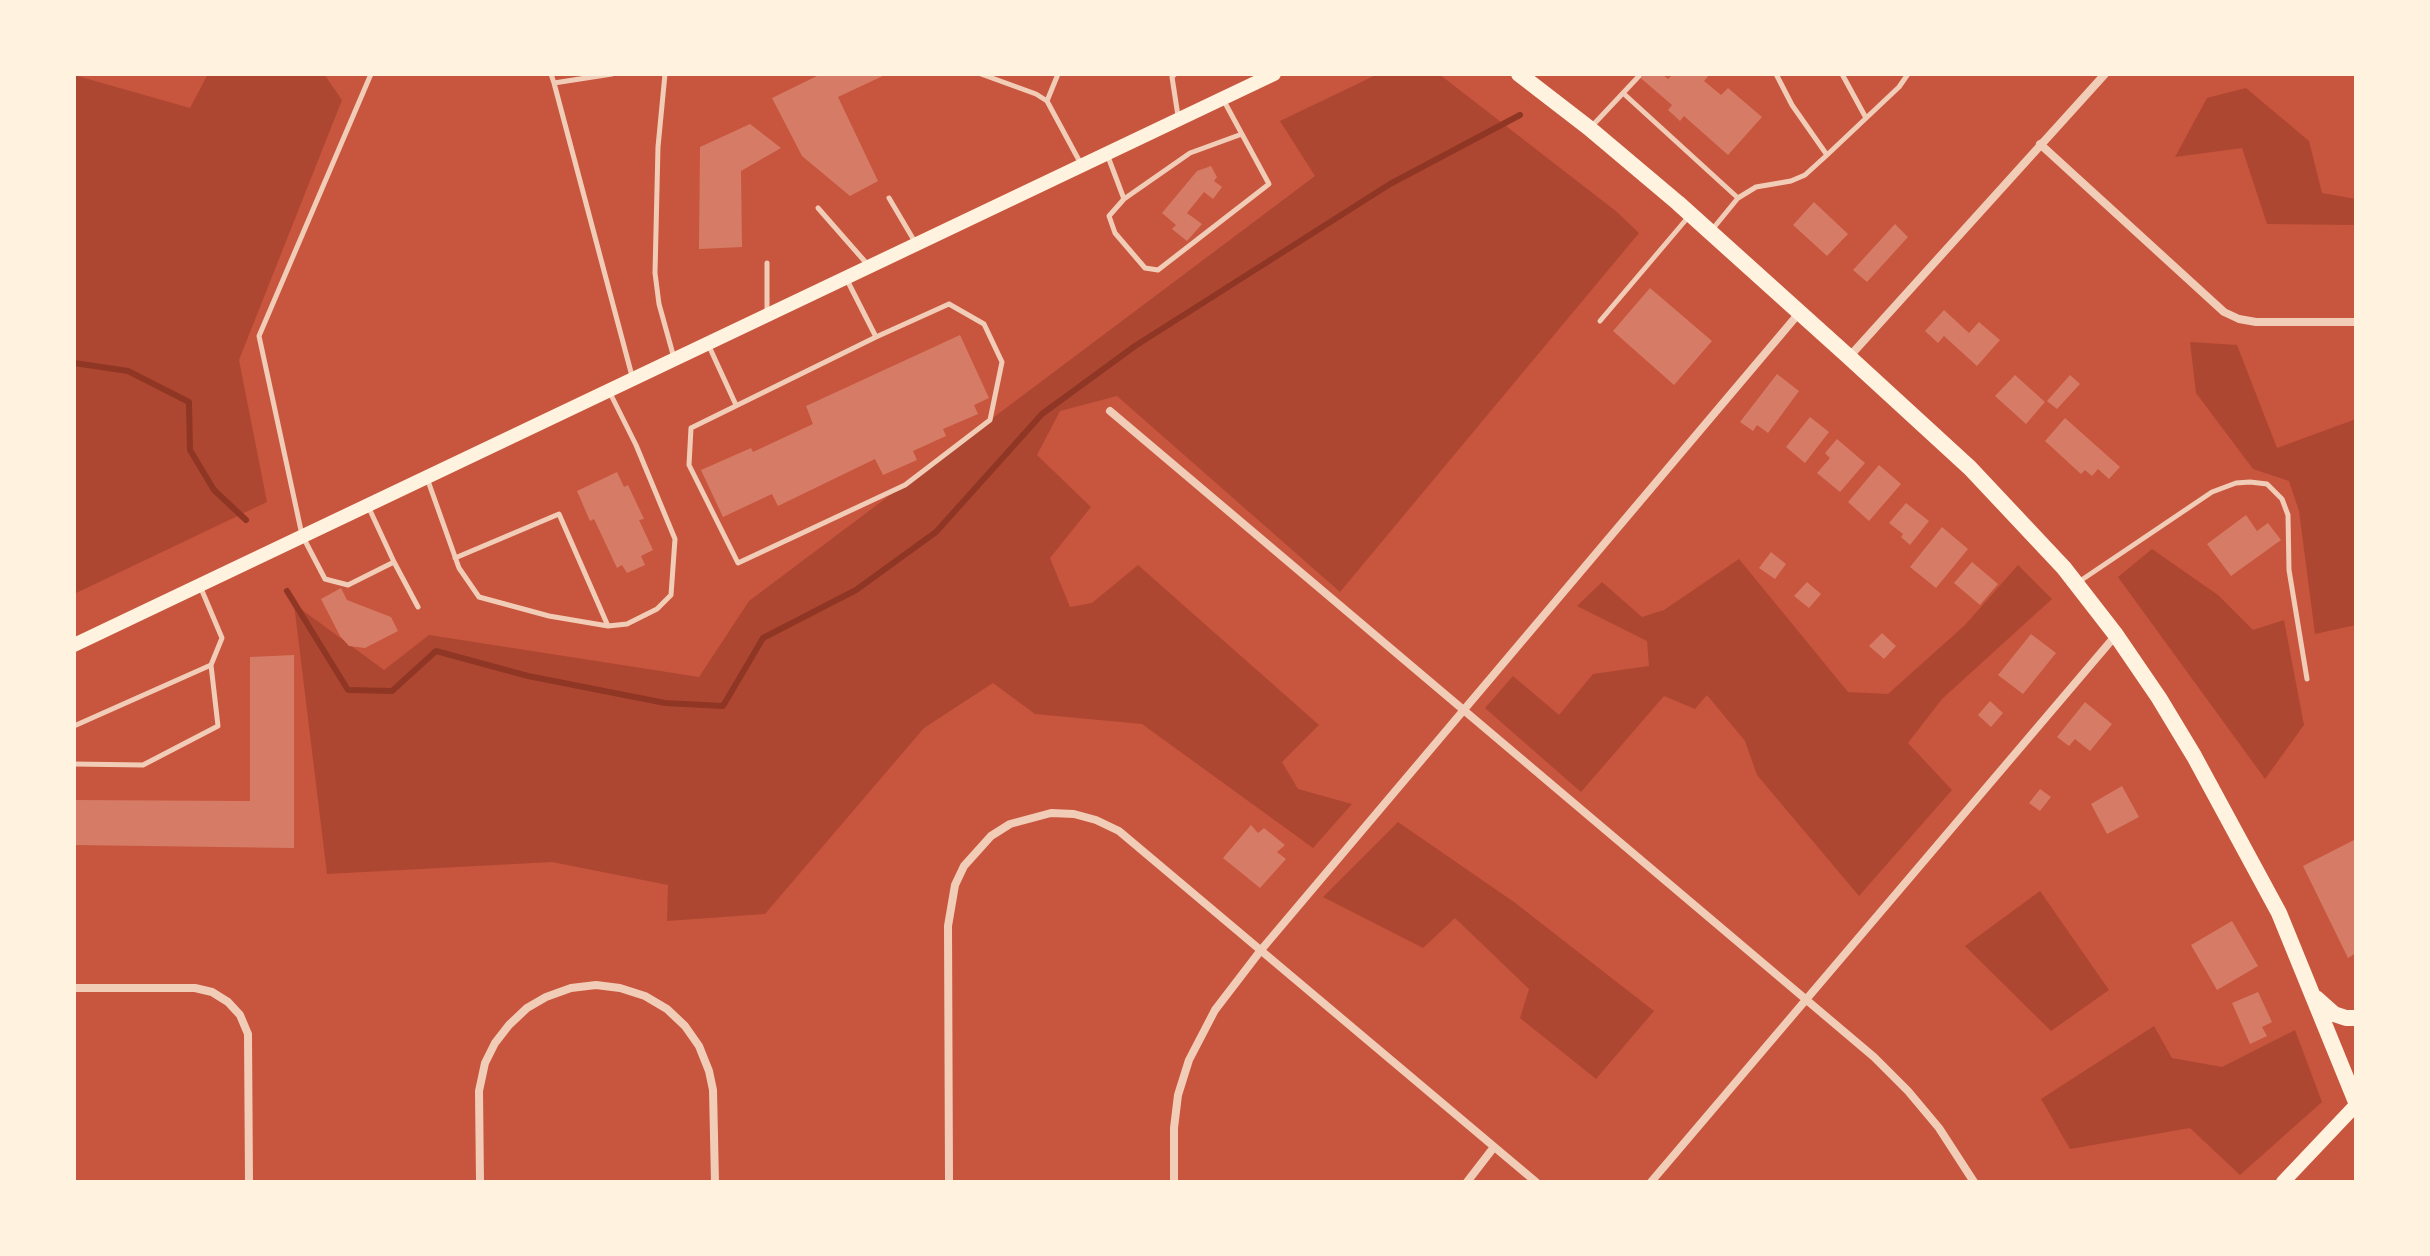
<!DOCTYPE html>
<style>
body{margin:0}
#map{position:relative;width:2430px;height:1256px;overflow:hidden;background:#c8553d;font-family:"Source Serif 4",serif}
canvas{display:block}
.frame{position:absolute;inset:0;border:76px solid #fff3e0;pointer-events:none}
</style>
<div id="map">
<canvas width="2430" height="1256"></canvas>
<div class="frame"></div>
</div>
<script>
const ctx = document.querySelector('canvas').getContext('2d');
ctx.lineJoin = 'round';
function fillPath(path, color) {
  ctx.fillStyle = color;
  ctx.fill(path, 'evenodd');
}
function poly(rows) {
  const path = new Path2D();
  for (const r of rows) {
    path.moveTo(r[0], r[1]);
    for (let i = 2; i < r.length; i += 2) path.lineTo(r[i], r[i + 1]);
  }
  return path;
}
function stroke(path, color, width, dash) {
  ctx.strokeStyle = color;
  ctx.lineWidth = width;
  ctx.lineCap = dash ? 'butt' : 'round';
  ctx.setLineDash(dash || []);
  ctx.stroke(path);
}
fillPath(poly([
 [208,74,324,74,342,100,239,360,267,502,74,594,74,75,190,108],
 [1378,74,1439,74,1617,212,1639,233,1340,592,1117,396,1060,411,1037,455,1091,507,1050,558,1070,607,1092,603,1138,565,1319,725,1282,762,1298,789,1352,804,1313,848,1142,724,1035,714,993,683,924,728,765,914,667,921,668,885,552,862,327,874,294,604,384,670,429,635,699,677,749,601,1315,176,1280,121],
 [2246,88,2309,141,2322,193,2356,199,2356,225,2267,224,2242,148,2175,157,2207,98],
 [2190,342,2237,345,2277,448,2356,419,2356,625,2315,634,2299,511,2289,481,2253,469,2196,393],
 [2152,549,2218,595,2253,630,2284,620,2304,725,2265,779,2118,577],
 [1739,559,1848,692,1888,694,1965,625,2018,565,2052,599,1942,699,1908,743,1952,790,1859,896,1757,775,1745,741,1707,695,1695,709,1664,696,1581,792,1485,708,1513,676,1559,715,1593,674,1649,666,1647,641,1577,606,1602,582,1642,617,1664,610],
 [1398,822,1514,902,1654,1011,1596,1079,1520,1018,1529,989,1455,918,1423,948,1323,897],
 [2040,891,2109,990,2051,1031,1965,946],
 [2154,1026,2172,1058,2222,1067,2295,1030,2322,1102,2240,1175,2190,1128,2070,1149,2041,1099]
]), '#ae4732');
stroke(poly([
 [74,363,128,371,189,402,190,450,214,490,246,520],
 [287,591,348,690,392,691,436,651,528,676,665,703,723,706,763,638,856,590,936,532,1042,414,1135,346,1390,184,1520,115]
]), '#8f3625', 6);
fillPath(poly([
 [821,74,887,74,838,97,878,181,850,196,802,156,772,98],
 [1636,74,1662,74,1668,79,1673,74,1710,74,1704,81,1721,95,1728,88,1762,117,1728,155,1684,116,1680,121,1668,110,1672,105],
 [750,124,781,148,741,171,742,247,699,249,700,147],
 [1211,166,1217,177,1214,181,1222,187,1213,199,1204,192,1187,213,1202,224,1187,241,1172,229,1176,225,1162,213,1197,171],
 [1814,202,1848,234,1827,256,1793,225],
 [1895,224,1908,237,1867,282,1853,270],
 [1650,288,1712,341,1674,385,1613,331],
 [1944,310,1969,333,1979,322,2000,340,1977,366,1944,336,1938,343,1925,331],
 [960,335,989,398,974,405,978,414,943,429,946,436,913,451,917,460,883,475,875,459,778,506,772,494,723,517,701,470,751,448,753,452,813,424,806,406],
 [1777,374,1799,391,1768,433,1757,425,1753,431,1740,422],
 [2015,375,2045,402,2026,424,1995,396],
 [2070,375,2080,384,2057,409,2047,401],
 [1810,417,1829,432,1805,463,1786,447],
 [2065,418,2120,467,2109,479,2098,469,2092,476,2085,470,2081,474,2045,441],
 [1837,439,1865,463,1840,492,1817,473,1830,458,1825,453],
 [1879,465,1901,484,1869,521,1848,502],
 [617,472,624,487,628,485,644,519,639,520,653,550,641,556,645,565,627,573,622,565,617,568,594,519,590,521,577,491],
 [1906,503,1929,521,1910,545,1901,537,1903,534,1889,523],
 [2246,515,2257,531,2268,523,2281,540,2231,576,2207,544],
 [1942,527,1968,549,1936,588,1910,567],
 [1771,552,1786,564,1775,579,1759,568],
 [1972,562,1998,584,1980,605,1954,583],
 [1807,582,1821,594,1809,608,1794,596],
 [341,588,347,600,391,617,398,631,365,648,349,646,340,636,321,599],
 [1882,633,1896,646,1884,659,1869,646],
 [2031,634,2056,653,2023,694,1998,675],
 [294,655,294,848,74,845,74,800,250,801,250,657],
 [1990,701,2003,713,1991,727,1978,715],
 [2085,702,2112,724,2090,751,2075,739,2069,746,2057,737],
 [2122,786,2139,817,2107,834,2091,804],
 [2040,789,2051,797,2040,811,2029,803],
 [1251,825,1258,833,1264,828,1285,845,1277,852,1286,859,1260,888,1223,858],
 [2356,839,2356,953,2348,958,2303,866],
 [2232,921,2258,966,2217,990,2191,945],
 [2258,992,2272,1022,2262,1027,2267,1036,2250,1044,2232,1003]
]), '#d67c66');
stroke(poly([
 [551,74,554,83,612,74],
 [665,74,658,147,655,273,659,304,674,358],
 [981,74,1036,94,1047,101,1081,164],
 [1175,74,1172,77,1178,116],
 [1842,74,1866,118],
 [554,83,632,376],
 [1623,93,1738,198],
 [1047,101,1058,74],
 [1593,125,1639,76],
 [1107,154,1124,199,1109,216,1115,233,1145,268,1158,270,1269,184,1224,101],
 [1827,155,1899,87,1908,74],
 [889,198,915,242],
 [1124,199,1190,153,1242,134],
 [818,208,868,265],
 [1711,231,1738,198,1756,187,1791,181,1805,175,1827,155,1792,105,1776,74],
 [767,263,767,314],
 [846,278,876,337],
 [949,304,984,324,1002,362,990,420,905,485,738,563,689,465,691,428,876,337,949,304],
 [1600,321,1690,215],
 [708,344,736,405],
 [427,478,459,568,479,597,549,616,608,626,627,624,657,609,671,595,675,539,636,445,609,391],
 [368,506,394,562,348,585,325,579,302,535,259,336,371,74],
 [455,558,559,514,608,626],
 [394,562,418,607],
 [2080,581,2212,492,2236,483,2250,482,2267,484,2282,499,2288,515,2289,570,2307,679],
 [74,726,211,665],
 [74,764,143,765,218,726,211,665,222,638,200,586]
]), '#f1ccb7', 5);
stroke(poly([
 [2040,144,2224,312,2239,319,2256,322,2356,322],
 [1849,357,2105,74],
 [1110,411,1874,1057,1908,1091,1939,1128,1974,1182],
 [74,988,195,988,212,992,228,1002,240,1015,248,1034,249,1182],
 [480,1182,479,1091,485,1063,495,1043,509,1025,527,1008,546,997,571,988,596,985,620,988,645,996,667,1009,685,1026,699,1046,709,1071,713,1090,715,1182],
 [949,1182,948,926,955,885,964,866,991,836,1010,824,1051,813,1074,814,1096,820,1119,831,1536,1182],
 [1174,1182,1174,1128,1178,1095,1189,1060,1215,1010,1261,950,1800,312],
 [1467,1182,1494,1147],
 [1651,1182,2116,635]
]), '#f1ccb7', 8);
stroke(poly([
 [74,645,1274,74],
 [2283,1182,2356,1105]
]), '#fff3e0', 14);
stroke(poly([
 [1519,74,1589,128,1678,203,1849,357,1970,468,2064,568,2116,635,2159,698,2194,756,2279,913,2356,1102],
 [2316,998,2334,1014,2346,1018,2356,1018]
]), '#fff3e0', 16);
</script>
